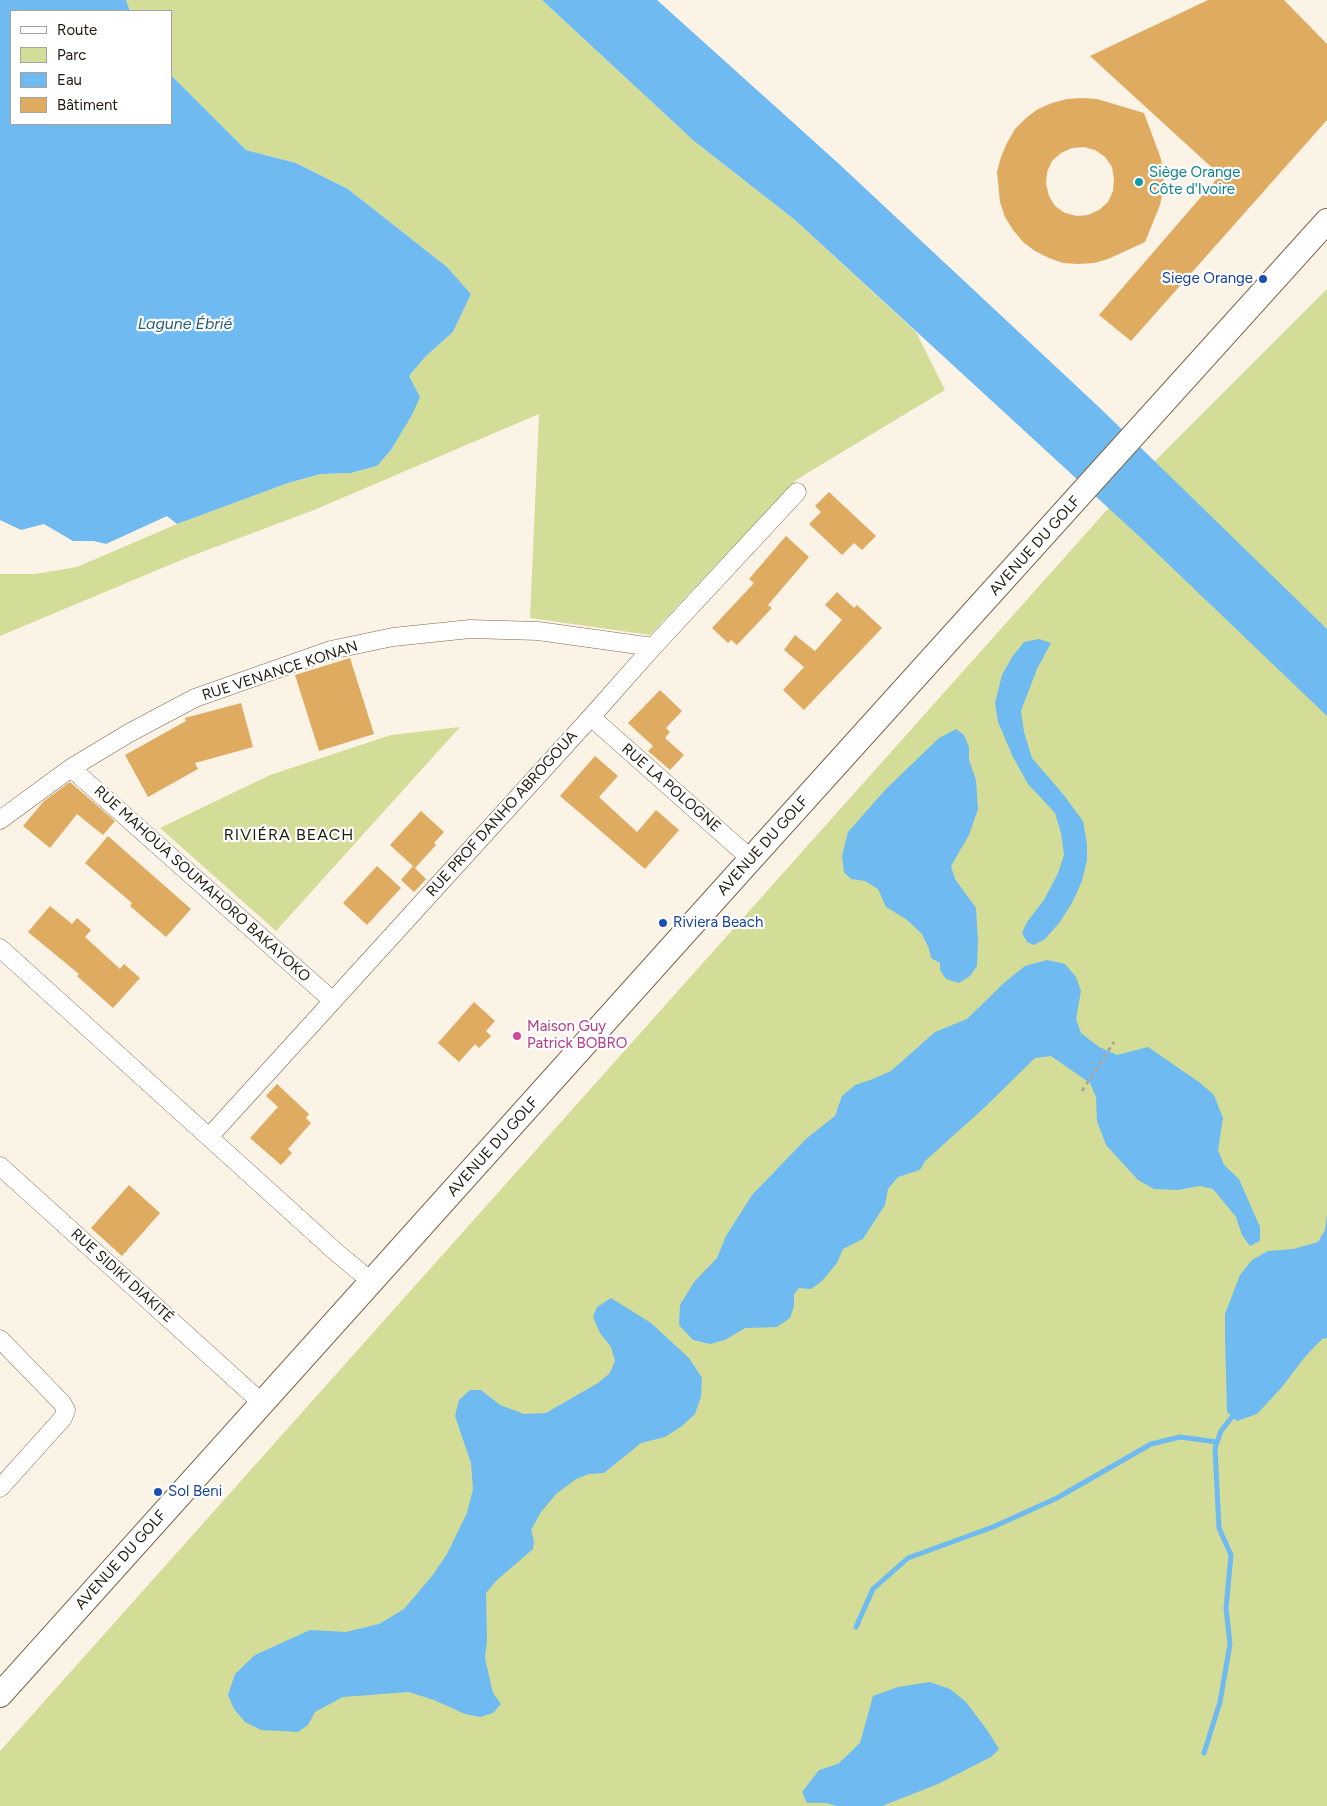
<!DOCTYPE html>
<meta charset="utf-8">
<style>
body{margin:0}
#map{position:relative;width:1327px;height:1806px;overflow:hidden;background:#fcf3e7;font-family:Figtree,sans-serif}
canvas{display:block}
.legend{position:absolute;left:10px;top:10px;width:162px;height:115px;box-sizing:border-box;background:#fff;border:1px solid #a6a39f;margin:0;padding:6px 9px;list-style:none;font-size:15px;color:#20190e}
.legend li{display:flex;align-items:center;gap:10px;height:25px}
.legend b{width:25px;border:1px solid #a6a39f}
</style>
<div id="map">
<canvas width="1327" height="1806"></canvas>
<ul class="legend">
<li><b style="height:6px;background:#fff"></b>Route</li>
<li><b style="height:14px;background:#d3dd97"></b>Parc</li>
<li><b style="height:14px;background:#6fbaf1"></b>Eau</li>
<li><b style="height:14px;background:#deab61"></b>Bâtiment</li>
</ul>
</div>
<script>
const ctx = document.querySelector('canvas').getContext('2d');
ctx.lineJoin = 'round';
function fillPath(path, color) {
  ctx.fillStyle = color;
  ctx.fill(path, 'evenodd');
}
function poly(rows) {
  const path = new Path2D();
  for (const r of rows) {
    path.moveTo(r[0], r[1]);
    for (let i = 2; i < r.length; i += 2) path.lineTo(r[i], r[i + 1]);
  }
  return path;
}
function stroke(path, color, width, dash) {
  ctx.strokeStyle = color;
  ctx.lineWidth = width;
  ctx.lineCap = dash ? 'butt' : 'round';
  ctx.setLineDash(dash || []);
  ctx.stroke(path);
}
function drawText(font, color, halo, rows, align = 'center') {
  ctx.font = font + ' Figtree,sans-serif';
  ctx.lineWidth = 4.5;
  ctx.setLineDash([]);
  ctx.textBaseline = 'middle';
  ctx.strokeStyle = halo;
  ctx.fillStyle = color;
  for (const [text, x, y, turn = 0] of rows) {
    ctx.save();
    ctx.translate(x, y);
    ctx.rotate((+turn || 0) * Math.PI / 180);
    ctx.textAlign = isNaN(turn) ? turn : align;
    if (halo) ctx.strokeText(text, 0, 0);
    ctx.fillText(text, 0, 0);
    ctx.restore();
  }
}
fillPath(poly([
 [126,0,542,0,694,141,795,220,916,332,945,390,796,480,650,635,530,618,539,414,314,510,186,558,0,636,0,574,35,574,77,567,177,524,288,483,321,474,351,473,377,466,391,450,412,415,409,376,426,356,453,332,471,294,447,267,348,189,296,163,246,150,171,75,171,11,130,11],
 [1327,289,1327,1806,0,1806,0,1751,1114,502],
 [460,727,276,931,160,828,270,775,391,735]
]), '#d3dd97');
fillPath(poly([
 [0,0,126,0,130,11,11,11,11,124,171,124,171,75,246,150,296,163,348,189,447,267,471,294,453,332,426,356,409,376,420,397,412,415,391,450,377,466,351,473,321,474,288,483,177,524,167,516,106,544,94,541,73,541,44,524,21,530,0,520],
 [542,0,657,0,838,163,1101,409,1327,629,1327,716,1141,538,795,220,694,141],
 [1039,639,1051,643,1037,669,1021,711,1024,732,1032,758,1063,794,1083,821,1087,844,1087,860,1082,881,1073,901,1060,922,1045,939,1034,945,1027,942,1022,933,1027,922,1044,900,1058,873,1064,855,1061,833,1055,813,1028,784,1013,757,998,722,995,703,1002,675,1012,657,1024,642],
 [956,729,964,735,969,747,969,760,976,780,978,809,969,835,951,866,955,879,976,908,978,942,977,966,970,976,959,983,946,979,940,970,940,963,931,958,929,949,922,934,906,919,886,907,878,889,865,881,851,879,844,872,842,856,848,832,886,789,939,738],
 [1047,960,1065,964,1076,977,1081,991,1076,1019,1081,1033,1099,1047,1117,1055,1148,1047,1199,1082,1214,1095,1223,1118,1218,1150,1224,1165,1239,1179,1260,1227,1260,1241,1250,1246,1242,1235,1236,1217,1213,1189,1200,1186,1178,1190,1154,1189,1138,1180,1106,1145,1097,1121,1096,1097,1090,1083,1051,1056,1035,1058,984,1108,925,1161,920,1170,898,1177,888,1189,885,1205,863,1239,843,1249,837,1263,822,1281,811,1289,799,1288,794,1294,794,1306,790,1318,777,1327,745,1328,725,1340,710,1344,693,1340,679,1325,680,1305,694,1282,717,1258,726,1236,752,1195,807,1138,835,1116,842,1096,855,1085,873,1079,891,1071,935,1032,967,1019,1005,982,1025,966],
 [1327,1214,1327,1338,1322,1339,1304,1358,1282,1387,1257,1414,1237,1421,1227,1412,1225,1336,1225,1314,1240,1275,1252,1260,1268,1251,1293,1249,1318,1242,1325,1230],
 [611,1298,651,1323,689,1358,702,1378,701,1397,695,1414,682,1426,665,1437,641,1443,604,1473,589,1474,576,1479,556,1494,541,1512,531,1530,534,1541,533,1549,497,1580,486,1593,487,1640,485,1658,493,1693,501,1704,493,1713,480,1717,465,1714,434,1700,409,1692,343,1697,315,1712,308,1725,298,1732,261,1730,245,1722,234,1709,228,1695,235,1674,255,1655,310,1630,346,1632,379,1624,404,1609,432,1576,447,1554,467,1513,473,1489,471,1463,455,1416,459,1400,470,1390,481,1390,500,1405,524,1414,546,1413,598,1383,610,1373,615,1361,611,1347,600,1333,593,1317,597,1307],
 [930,1682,950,1689,966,1702,987,1730,999,1749,991,1757,938,1784,882,1806,837,1806,826,1803,807,1803,802,1792,819,1770,838,1764,860,1743,873,1696,898,1687]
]), '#6fbaf1');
stroke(poly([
 [856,1627,873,1589,908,1558,993,1527,1057,1498,1151,1444,1180,1437,1217,1442],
 [1204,1753,1220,1702,1230,1644,1226,1608,1231,1555,1219,1528,1215,1448,1221,1431,1232,1417]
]), '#6fbaf1', 5);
fillPath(poly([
 [1208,0,1284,0,1327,44,1327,120,1131,341,1099,315,1220,175,1090,56],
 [1082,98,1097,99,1144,113,1161,159,1164,174,1163,190,1160,205,1145,242,1108,259,1094,263,1078,264,1063,263,1049,258,1035,251,1023,242,1013,230,1005,217,1000,202,997,172,1001,157,1007,143,1015,129,1026,118,1038,109,1052,103,1067,99],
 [1084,147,1095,150,1105,157,1112,167,1114,179,1113,191,1108,202,1099,210,1088,215,1077,216,1065,213,1055,206,1049,196,1046,184,1047,172,1052,161,1061,153,1072,148],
 [829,492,876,536,862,550,854,543,842,555,809,524,821,512,815,506],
 [786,536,809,557,768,605,772,608,737,645,731,640,728,643,712,628,754,583,749,579],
 [837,592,854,608,857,605,882,628,804,710,783,690,804,667,784,650,795,635,815,651,842,620,825,605],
 [350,658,374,734,319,751,295,675],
 [660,690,682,711,666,728,670,732,665,738,684,755,670,770,648,751,653,746,628,723],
 [241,703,253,747,195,763,198,769,148,797,125,755,186,721,185,718],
 [595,756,618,776,599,797,637,832,656,810,679,830,645,869,560,796],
 [70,782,115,821,103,835,77,814,50,848,23,826,44,801],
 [421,811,444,832,434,843,436,845,415,868,390,845],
 [108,836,191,909,166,937,130,906,132,903,85,863],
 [377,866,401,888,367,925,343,903],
 [413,866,426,879,414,892,401,880],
 [50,906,72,924,77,918,91,930,85,937,120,969,124,964,140,978,113,1008,77,976,79,974,28,932],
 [474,1002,495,1021,486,1031,491,1036,479,1048,475,1044,459,1062,438,1043],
 [277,1084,309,1114,306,1118,311,1123,288,1149,292,1153,281,1165,250,1138,278,1107,266,1096],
 [129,1185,160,1213,122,1256,91,1228]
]), '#deab61');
const street = poly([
 [591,717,751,859],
 [71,768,333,1001],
 [0,820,71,768,129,733,195,698,331,650,393,637,470,629,538,631,653,647],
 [0,948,337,1253,372,1282],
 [209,1137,591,717,653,647,797,492],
 [0,1166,262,1403],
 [0,1339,62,1403,66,1410,63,1418,0,1488]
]);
const secondary = poly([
 [0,1695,751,859,1327,221]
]);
stroke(street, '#7a674c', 19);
stroke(secondary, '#7a674c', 26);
stroke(poly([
 [1082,1091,1114,1042]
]), '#aca498', 3, [4, 4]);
stroke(street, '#fff', 18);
stroke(secondary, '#fff', 24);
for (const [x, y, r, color] of [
 [1139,182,5,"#0f9aa8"],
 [1263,279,5,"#1a4fb4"],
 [663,923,5,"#1a4fb4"],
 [517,1036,5,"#d1479c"],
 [158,1492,5,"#1a4fb4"]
]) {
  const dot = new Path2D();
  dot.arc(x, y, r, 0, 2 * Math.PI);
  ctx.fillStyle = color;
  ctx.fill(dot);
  stroke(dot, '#fff', 2);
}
drawText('15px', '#0d838f', '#fff', [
 ["Siège Orange",1149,173],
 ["Côte d'Ivoire",1149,190]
], 'left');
drawText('15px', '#164399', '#fff', [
 ["Siege Orange",1253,279,"right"],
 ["Riviera Beach",673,923],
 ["Sol Beni",168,1492]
], 'left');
drawText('15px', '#20190e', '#fff', [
 ["AVENUE DU GOLF",1035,546,-48],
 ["RUE VENANCE KONAN",280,671,-18],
 ["RUE LA POLOGNE",671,788,41],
 ["RUE PROF DANHO ABROGOUA",502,814,-48],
 ["AVENUE DU GOLF",763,846,-48],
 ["RUE MAHOUA SOUMAHORO BAKAYOKO",202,884,42],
 ["AVENUE DU GOLF",493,1147,-48],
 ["RUE SIDIKI DIAKITÉ",122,1276,42],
 ["AVENUE DU GOLF",121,1560,-48]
]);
drawText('15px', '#b23c85', '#fff', [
 ["Maison Guy",527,1027],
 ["Patrick BOBRO",527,1044]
], 'left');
drawText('italic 16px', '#255b81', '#fff', [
 ["Lagune Ébrié",185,324]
]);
ctx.letterSpacing = '1px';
drawText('16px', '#20190e', '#fff', [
 ["RIVIÉRA BEACH",289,835]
]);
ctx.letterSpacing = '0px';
</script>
